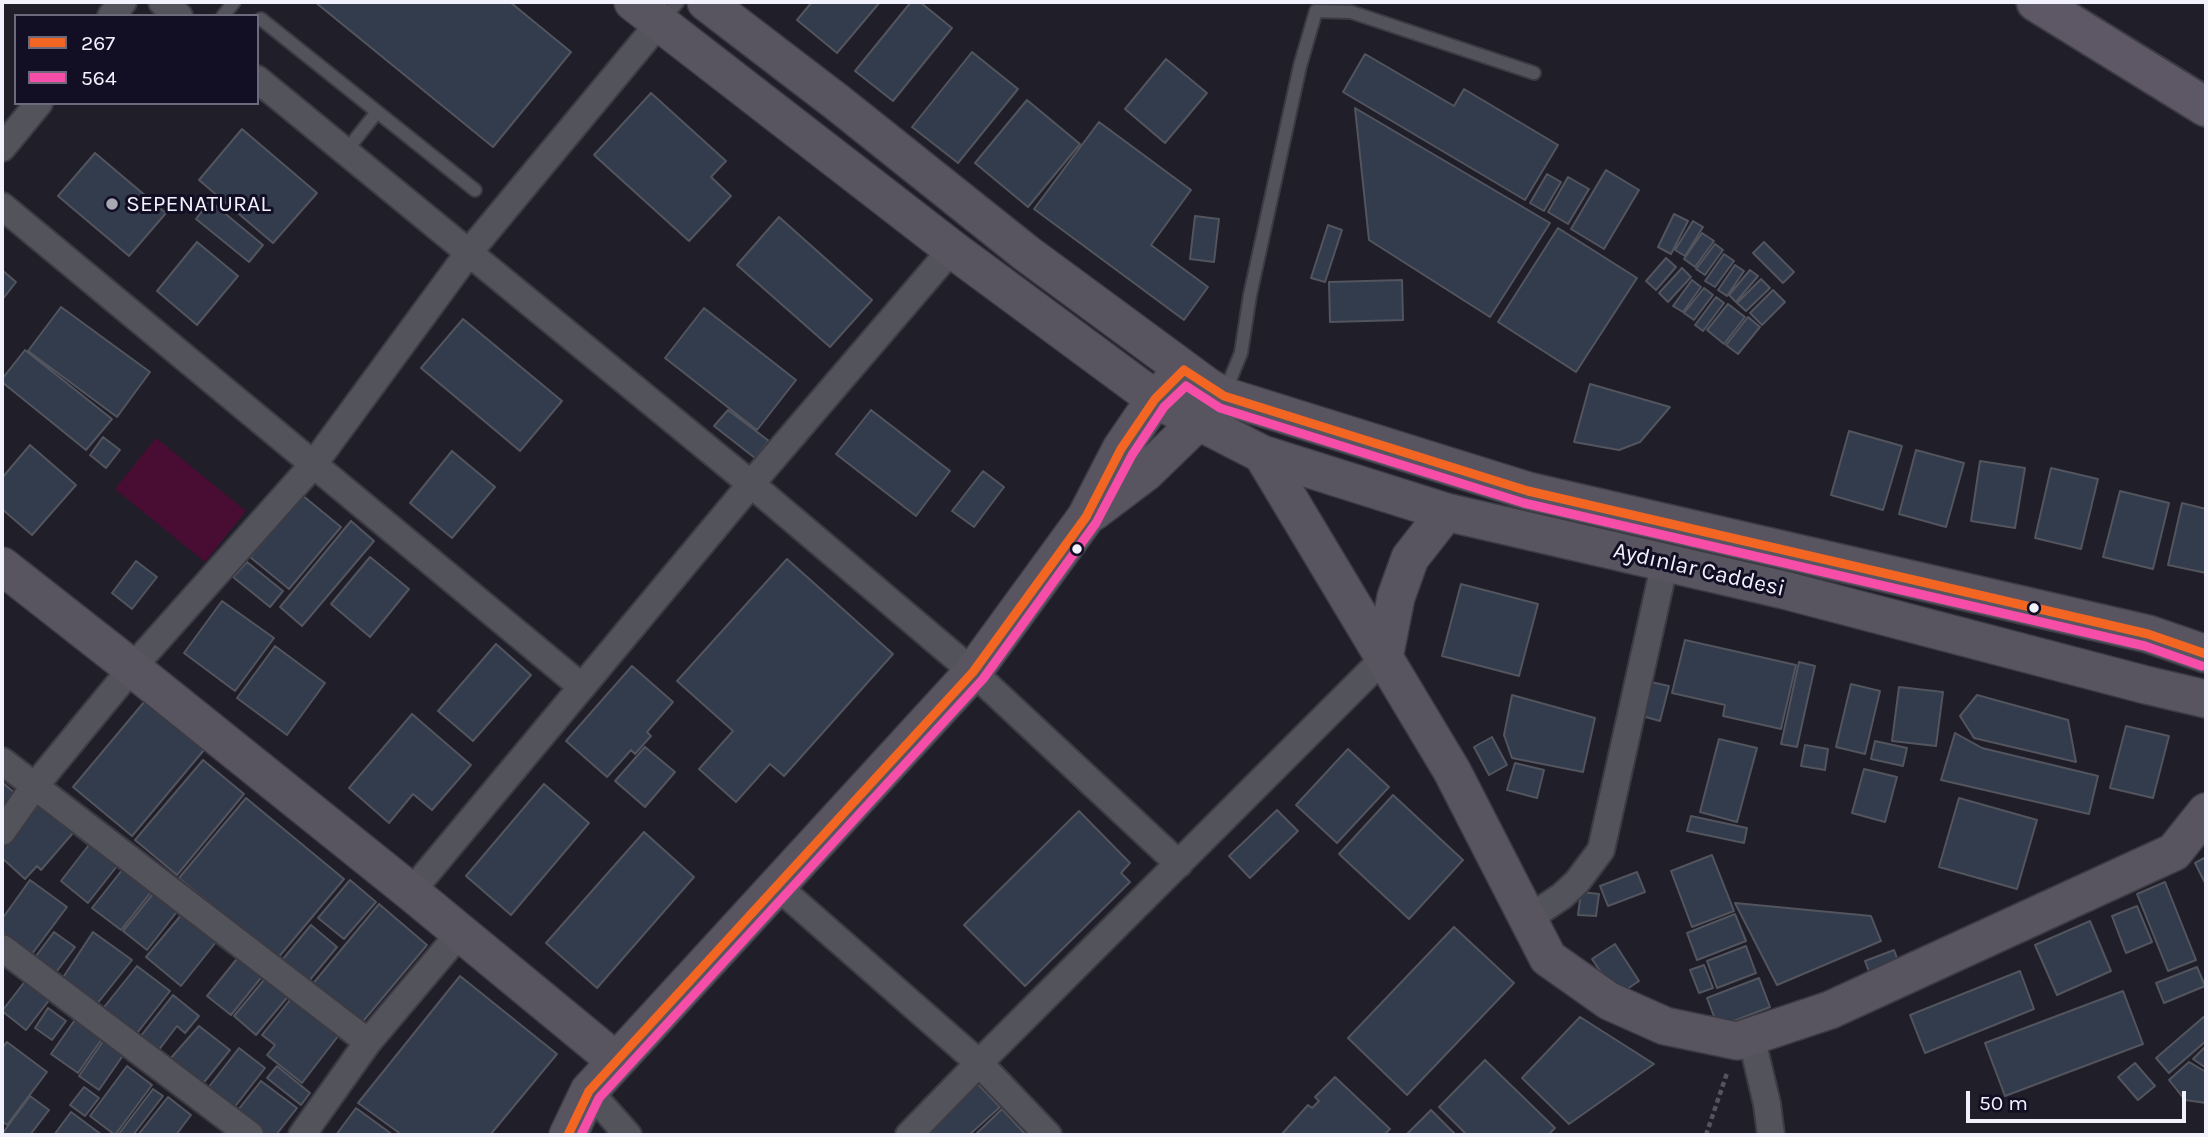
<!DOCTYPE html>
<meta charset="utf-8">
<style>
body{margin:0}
#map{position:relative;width:2208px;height:1137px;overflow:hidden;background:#1f1e29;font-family:Karla,sans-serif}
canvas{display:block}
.frame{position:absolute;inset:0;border:4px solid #f2f2fe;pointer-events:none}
.legend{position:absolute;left:14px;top:14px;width:245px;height:91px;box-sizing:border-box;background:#120f24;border:2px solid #6c6a7b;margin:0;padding:9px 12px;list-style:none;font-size:21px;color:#f2f2fe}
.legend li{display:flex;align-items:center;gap:14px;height:35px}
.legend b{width:35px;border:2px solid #6c6a7b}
.scale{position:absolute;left:1966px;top:1091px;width:220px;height:32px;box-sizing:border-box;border:4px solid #f2f2fe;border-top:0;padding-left:9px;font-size:21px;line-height:24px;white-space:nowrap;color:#f2f2fe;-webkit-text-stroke:5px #120f24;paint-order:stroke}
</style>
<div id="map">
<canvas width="2208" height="1137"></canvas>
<div class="frame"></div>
<ul class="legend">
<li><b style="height:9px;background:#f26522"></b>267</li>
<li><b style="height:9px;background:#f54da8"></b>564</li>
</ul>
<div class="scale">50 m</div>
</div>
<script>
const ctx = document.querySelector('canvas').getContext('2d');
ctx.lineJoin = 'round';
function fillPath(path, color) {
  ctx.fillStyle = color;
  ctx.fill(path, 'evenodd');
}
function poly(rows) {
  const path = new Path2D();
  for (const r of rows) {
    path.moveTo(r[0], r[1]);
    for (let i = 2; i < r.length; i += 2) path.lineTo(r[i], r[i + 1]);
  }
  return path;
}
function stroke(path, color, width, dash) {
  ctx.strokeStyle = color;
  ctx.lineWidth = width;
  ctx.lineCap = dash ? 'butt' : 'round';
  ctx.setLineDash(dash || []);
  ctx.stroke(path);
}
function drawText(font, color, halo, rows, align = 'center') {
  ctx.font = font + ' Karla,sans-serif';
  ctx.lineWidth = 6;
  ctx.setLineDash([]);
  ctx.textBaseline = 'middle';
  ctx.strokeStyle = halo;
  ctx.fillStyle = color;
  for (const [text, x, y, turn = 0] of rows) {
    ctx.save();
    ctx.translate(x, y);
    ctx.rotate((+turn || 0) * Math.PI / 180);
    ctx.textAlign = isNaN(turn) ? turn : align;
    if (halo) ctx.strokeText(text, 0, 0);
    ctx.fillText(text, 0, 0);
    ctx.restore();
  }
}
fillPath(poly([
 [156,438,246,511,205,562,115,489]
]), '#490d33');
const building = poly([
 [315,2,510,2,571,52,493,147,315,2],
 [812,2,880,2,837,53,797,20,812,2],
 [911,2,920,2,952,28,893,101,855,71,911,2],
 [972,52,1018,89,958,163,912,127,972,52],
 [1365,54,1454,106,1464,89,1558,145,1525,200,1343,92,1365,54],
 [1166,59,1207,93,1165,143,1125,109,1166,59],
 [651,93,726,161,711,177,731,196,689,241,594,155,651,93],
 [1027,100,1080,144,1028,207,975,163,1027,100],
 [1355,108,1550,223,1490,317,1369,240,1355,108],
 [1099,122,1191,190,1151,245,1208,287,1184,320,1034,209,1099,122],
 [242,129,317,193,273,243,199,180,242,129],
 [95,153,166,213,129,256,58,196,95,153],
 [1606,170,1639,190,1604,249,1571,229,1606,170],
 [1547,174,1561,182,1544,211,1530,203,1547,174],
 [1568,177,1589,189,1568,224,1548,212,1568,177],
 [210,201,263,245,249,262,196,219,210,201],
 [1674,214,1688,221,1671,254,1658,247,1674,214],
 [1195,216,1219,219,1214,262,1190,259,1195,216],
 [779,217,872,300,830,347,737,265,779,217],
 [1693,221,1703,227,1685,256,1675,250,1693,221],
 [1328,225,1342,230,1325,282,1311,278,1328,225],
 [1558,228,1637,278,1576,372,1498,322,1558,228],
 [1702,233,1714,241,1695,267,1684,259,1702,233],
 [197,242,238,276,197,325,157,291,197,242],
 [1764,242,1794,272,1783,283,1753,253,1764,242],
 [1715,244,1723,250,1705,275,1696,269,1715,244],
 [1724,254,1734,261,1715,287,1705,281,1724,254],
 [1666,258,1676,267,1656,290,1646,281,1666,258],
 [1735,265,1744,271,1727,296,1718,290,1735,265],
 [1682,268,1691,277,1668,302,1659,293,1682,268],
 [2,270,16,282,2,300,2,270],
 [1750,270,1758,276,1736,302,1729,295,1750,270],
 [1761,279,1770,288,1746,311,1737,303,1761,279],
 [1402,280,1403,320,1330,322,1329,282,1402,280],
 [1692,280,1701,287,1683,312,1673,306,1692,280],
 [1704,288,1713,295,1694,320,1684,313,1704,288],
 [1773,290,1785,302,1762,325,1750,313,1773,290],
 [1716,297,1724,303,1703,331,1695,325,1716,297],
 [1728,304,1745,317,1724,344,1707,330,1728,304],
 [61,307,150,372,117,417,28,351,61,307],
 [704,308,796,380,757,430,665,358,704,308],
 [1748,317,1760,327,1738,354,1726,345,1748,317],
 [463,319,562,401,520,451,421,368,463,319],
 [25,350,112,419,86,450,2,382,2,379,25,350],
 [1590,384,1670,407,1640,442,1619,450,1574,442,1590,384],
 [728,410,769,441,755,458,714,426,728,410],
 [871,410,950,471,916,516,836,454,871,410],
 [1849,431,1902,446,1883,510,1831,495,1849,431],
 [103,437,120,450,106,468,90,455,103,437],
 [30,445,76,485,32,535,2,509,2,478,30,445],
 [1916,450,1964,463,1946,527,1899,514,1916,450],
 [452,451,495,487,452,538,410,503,452,451],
 [1980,461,2025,468,2015,528,1971,521,1980,461],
 [2051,468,2098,479,2081,549,2035,538,2051,468],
 [983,471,1004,487,974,527,952,511,983,471],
 [2120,491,2169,503,2153,569,2103,557,2120,491],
 [302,495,341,527,289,589,250,557,302,495],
 [2182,503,2206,509,2206,573,2168,565,2182,503],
 [351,521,374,541,302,626,280,607,351,521],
 [370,557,409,589,370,637,331,604,370,557],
 [787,559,893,654,784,776,770,764,736,802,699,769,733,731,677,681,787,559],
 [136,561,157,577,132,609,112,593,136,561],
 [247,562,283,591,270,607,233,577,247,562],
 [1461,584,1538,604,1519,676,1442,656,1461,584],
 [222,601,274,638,235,691,184,653,222,601],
 [1685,640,1796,665,1781,729,1723,716,1725,705,1672,693,1685,640],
 [496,644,531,675,473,741,438,711,496,644],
 [275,646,325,683,287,735,237,698,275,646],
 [1799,662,1815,666,1797,747,1781,744,1799,662],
 [632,666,673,702,647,732,651,736,635,754,631,750,607,777,566,741,632,666],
 [1651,682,1669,686,1660,721,1642,716,1651,682],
 [1851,684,1880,691,1865,754,1836,747,1851,684],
 [1899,687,1943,692,1936,746,1892,741,1899,687],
 [1512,695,1595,718,1583,772,1512,758,1504,735,1512,695],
 [1977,695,2068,720,2076,762,1974,738,1960,716,1977,695],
 [145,701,204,750,132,836,73,787,145,701],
 [412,714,471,765,432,810,413,794,389,823,349,788,412,714],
 [2126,726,2169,736,2153,798,2110,788,2126,726],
 [1955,733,1982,748,2098,776,2089,814,1941,780,1955,733],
 [1492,737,1507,765,1489,775,1474,747,1492,737],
 [1719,739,1757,748,1737,822,1700,812,1719,739],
 [1875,741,1907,748,1903,766,1871,759,1875,741],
 [1805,745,1828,749,1825,770,1801,766,1805,745],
 [645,747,675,772,645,807,615,781,645,747],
 [1348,749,1389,787,1337,843,1296,805,1348,749],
 [203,760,244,794,177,875,135,840,203,760],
 [1515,763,1544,770,1537,798,1507,790,1515,763],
 [1864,769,1897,777,1885,822,1852,813,1864,769],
 [2,782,18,796,2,814,2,782],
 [544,784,589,823,511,915,466,876,544,784],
 [1393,795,1463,860,1409,919,1339,854,1393,795],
 [46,797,79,826,41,870,37,866,25,879,2,858,2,847,46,797],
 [246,798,344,879,277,959,179,878,246,798],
 [1959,798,2037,820,2017,889,1939,867,1959,798],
 [1277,810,1298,831,1250,878,1229,856,1277,810],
 [1079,811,1130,863,1121,873,1130,882,1025,986,964,925,1079,811],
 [1691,816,1747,828,1744,843,1687,831,1691,816],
 [644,832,694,877,597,988,546,943,644,832],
 [92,841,121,861,88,903,61,881,92,841],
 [1712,855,1734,911,1692,927,1671,871,1712,855],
 [2206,857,2206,885,2195,863,2206,857],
 [126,865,155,887,121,930,92,908,126,865],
 [1637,872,1645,892,1608,906,1600,886,1637,872],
 [30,880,67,907,32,954,2,932,2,919,30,880],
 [350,880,376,902,344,939,318,918,350,880],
 [2165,882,2196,960,2168,971,2137,894,2165,882],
 [156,890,179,909,147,950,123,931,156,890],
 [1581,892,1599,894,1596,916,1578,915,1581,892],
 [1735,903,1871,916,1881,941,1777,985,1735,903],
 [379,904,427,945,359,1026,311,986,379,904],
 [2137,906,2152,942,2126,953,2112,916,2137,906],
 [182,914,216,942,181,986,146,957,182,914],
 [1735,914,1746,941,1697,960,1687,933,1735,914],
 [2090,921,2111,971,2057,995,2035,945,2090,921],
 [311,925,337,947,309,981,283,959,311,925],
 [1454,927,1514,983,1407,1095,1348,1038,1454,927],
 [54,932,75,947,54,975,33,960,54,932],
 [93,932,132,960,97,1004,62,979,93,932],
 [1615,944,1639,981,1617,996,1592,959,1615,944],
 [1746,946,1756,973,1717,988,1707,961,1746,946],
 [1894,950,1901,969,1872,980,1865,961,1894,950],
 [240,955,264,974,231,1015,207,996,240,955],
 [1704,965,1713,988,1699,993,1690,970,1704,965],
 [137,966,170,991,134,1037,101,1011,137,966],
 [2197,967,2205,986,2164,1003,2156,983,2197,967],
 [2020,971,2034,1009,1925,1053,1910,1015,2020,971],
 [268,975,290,994,256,1035,234,1016,268,975],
 [460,976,557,1054,490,1135,402,1135,358,1103,460,976],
 [1759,978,1770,1007,1718,1027,1707,998,1759,978],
 [26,980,50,999,26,1030,2,1011,26,980],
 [2123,991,2143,1044,2005,1096,1985,1043,2123,991],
 [173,995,199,1016,185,1033,177,1026,158,1051,140,1037,173,995],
 [294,995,342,1031,302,1083,267,1055,275,1045,262,1035,294,995],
 [48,1008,66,1021,52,1040,35,1028,48,1008],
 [79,1014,106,1033,78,1073,51,1054,79,1014],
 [2206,1015,2206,1041,2169,1073,2156,1058,2206,1015],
 [1580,1017,1654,1064,1569,1124,1522,1078,1580,1017],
 [199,1026,230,1050,201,1086,170,1059,199,1026],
 [106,1037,126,1051,99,1090,79,1076,106,1037],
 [7,1042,47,1072,7,1125,2,1121,2,1048,7,1042],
 [2206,1046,2206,1068,2193,1059,2206,1046],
 [239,1048,265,1068,230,1113,204,1093,239,1048],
 [1485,1060,1555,1128,1548,1135,1467,1135,1439,1107,1485,1060],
 [2189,1062,2206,1072,2206,1103,2185,1100,2169,1080,2189,1062],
 [2135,1063,2155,1086,2138,1100,2118,1077,2135,1063],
 [127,1066,152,1085,115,1135,90,1116,127,1066],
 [277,1066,310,1093,301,1105,267,1078,277,1066],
 [1335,1077,1390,1129,1384,1135,1281,1135,1308,1105,1312,1108,1319,1101,1315,1097,1335,1077],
 [261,1081,297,1108,276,1135,259,1135,234,1115,261,1081],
 [977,1083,1000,1107,969,1135,921,1135,977,1083],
 [84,1087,99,1098,85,1116,70,1105,84,1087],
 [153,1089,163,1096,133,1135,118,1135,153,1089],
 [30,1096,49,1110,30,1135,3,1135,2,1134,30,1096],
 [168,1097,191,1115,176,1135,138,1135,168,1097],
 [356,1108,393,1135,336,1135,356,1108],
 [1002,1109,1026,1135,975,1135,1002,1109],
 [1431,1110,1456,1135,1406,1135,1431,1110],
 [71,1112,102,1135,54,1135,71,1112]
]);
fillPath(building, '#333c4c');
stroke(building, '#52545e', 2);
const lane = poly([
 [223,16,234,2],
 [261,19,475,190],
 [662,20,678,2],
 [346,151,377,112],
 [1225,392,1241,353,1250,295,1300,66,1316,11,1351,12,1534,73]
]);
const street = poly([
 [162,2,179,16],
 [111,16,123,2],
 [257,79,751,484,973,672,1179,864],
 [2,148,39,103],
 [2,206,582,687],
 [2,761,368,1042],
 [2,832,34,787,132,668,313,465,470,251,660,22],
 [777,886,979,1063,1048,1135],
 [411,892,751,484,952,249],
 [1528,919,1562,896,1577,882,1601,850,1665,562],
 [2,948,250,1135],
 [1751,1036,1767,1104,1771,1135],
 [589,1091,628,1135],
 [302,1135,368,1042,460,933],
 [909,1135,979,1063,1384,658]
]);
const secondary = poly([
 [633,2,952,249,1155,399,1262,454,1446,512,1784,590,2146,685,2206,699],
 [706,2,838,103,1026,253,1208,387,1224,396,1528,491,2148,634,2206,654],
 [1262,454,1452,771,1548,958,1609,1001,1665,1026,1737,1041,1830,1010,2174,852,2206,812],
 [1093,512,1146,472,1215,405],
 [2,566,132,668,411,892,616,1061],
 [1384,658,1396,597,1410,558,1446,512],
 [568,1135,589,1091,973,672,1086,517,1121,449,1155,399,1171,383]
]);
const highway = poly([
 [2036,2,2206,107]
]);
stroke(lane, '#3c3b44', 16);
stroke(street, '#3c3b44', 30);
stroke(secondary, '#3c3b44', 40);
stroke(highway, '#3c3b44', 42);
stroke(poly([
 [1706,1135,1727,1073]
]), '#55545e', 4.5, [5, 3.5]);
stroke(lane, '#53535c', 12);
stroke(street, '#53535c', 26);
stroke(secondary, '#585561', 37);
stroke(highway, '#5e5866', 38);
stroke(poly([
 [568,1135,589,1091,973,672,1086,517,1121,449,1155,399,1184,370,1224,396,1528,491,2148,634,2206,654]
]), '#f26522', 9);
stroke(poly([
 [581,1135,599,1098,983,679,1096,523,1132,455,1164,407,1186,386,1220,408,1524,503,2145,646,2202,666]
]), '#f54da8', 9);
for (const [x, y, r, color] of [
 [112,204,7,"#a8a8b3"],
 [1077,549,6,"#f2f2fe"],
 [2034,608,6,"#f2f2fe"]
]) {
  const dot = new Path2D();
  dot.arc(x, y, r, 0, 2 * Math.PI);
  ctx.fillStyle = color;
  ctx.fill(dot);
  stroke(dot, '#120f24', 2.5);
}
drawText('23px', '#f2f2fe', '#120f24', [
 ["SEPENATURAL",126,204]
], 'left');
drawText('23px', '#f2f2fe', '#120f24', [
 ["Aydınlar Caddesi",1699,570,13]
]);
</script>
